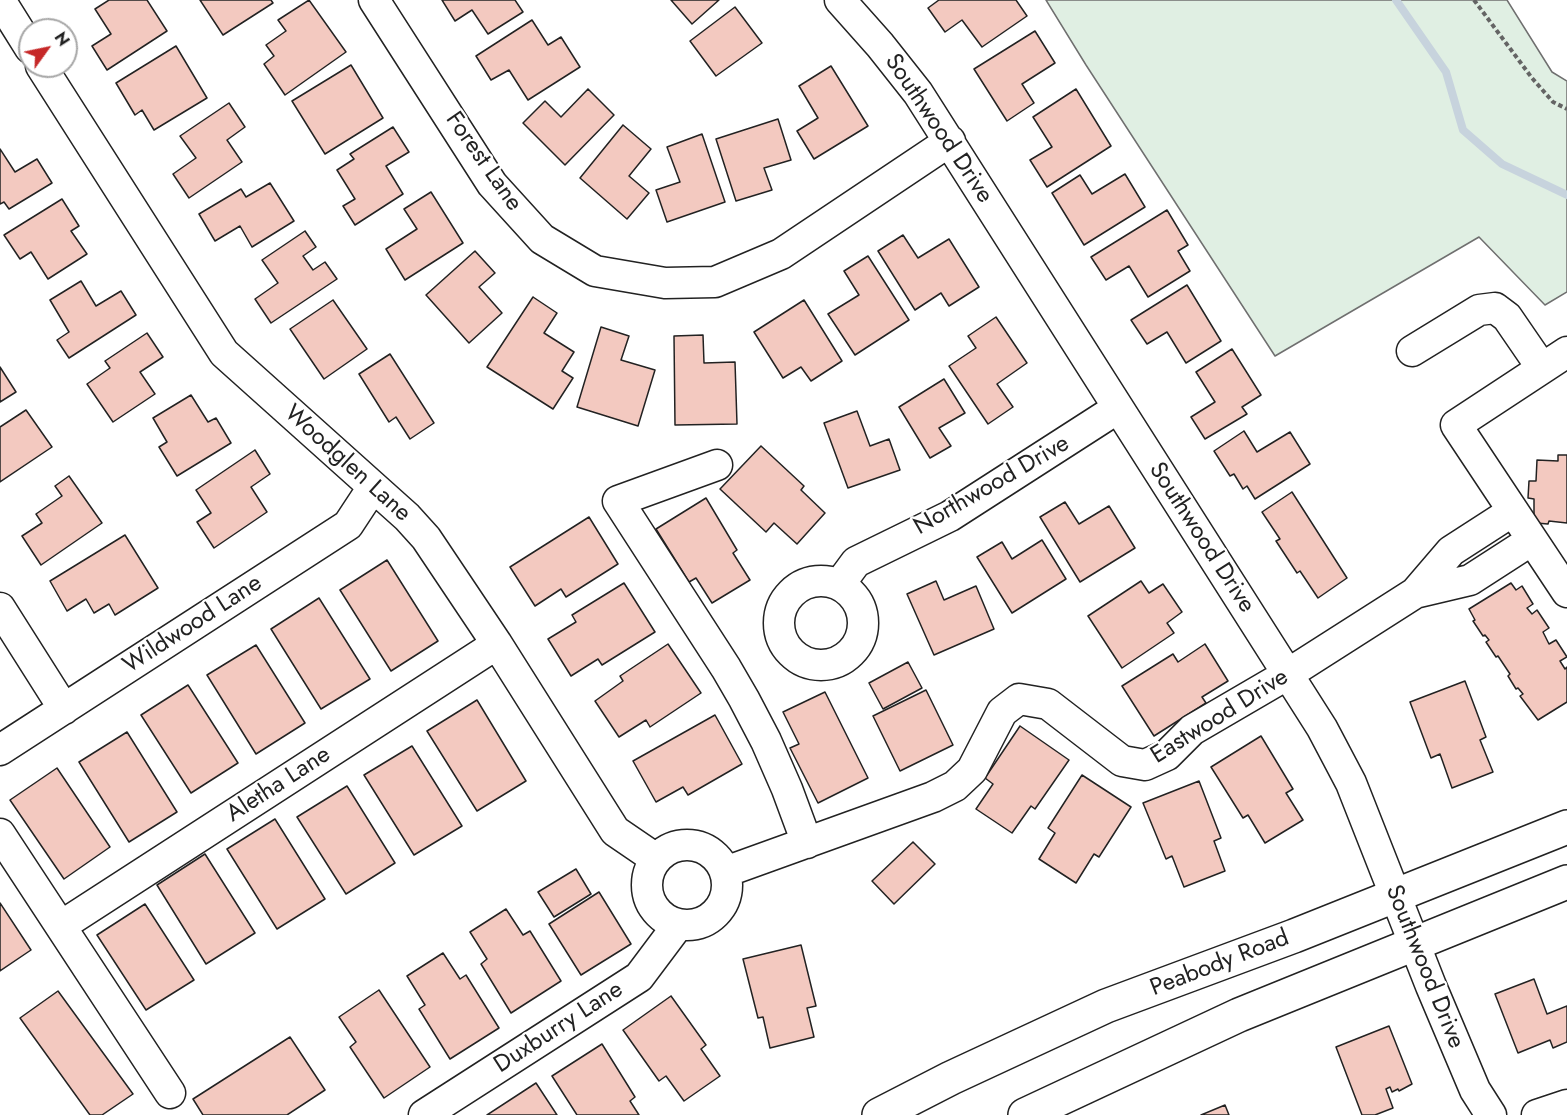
<!DOCTYPE html>
<style>
body{margin:0}
#map{position:relative;width:1567px;height:1115px;overflow:hidden;background:#fff;font-family:Jost,sans-serif}
canvas{display:block}
.north{position:absolute;left:18px;top:18px;width:60px;height:60px;box-sizing:border-box;background:#fff;border:2px solid #a7a7a7;border-radius:50%;rotate:57deg;font-size:16px;font-weight:700;line-height:24px;text-align:center;color:#222}
.north::after{content:'';display:block;margin:auto;width:21px;height:27px;background:#c62828;clip-path:polygon(50% 0,100% 100%,50% 72%,0 100%)}
</style>
<div id="map">
<canvas width="1567" height="1115"></canvas>
<div class="north">N</div>
</div>
<script>
const ctx = document.querySelector('canvas').getContext('2d');
ctx.lineJoin = 'round';
function fillPath(path, color) {
  ctx.fillStyle = color;
  ctx.fill(path, 'evenodd');
}
function poly(rows) {
  const path = new Path2D();
  for (const r of rows) {
    if (r.length === 3) {
      path.moveTo(r[0] + r[2], r[1]);
      path.arc(r[0], r[1], r[2], 0, 2 * Math.PI);
      continue;
    }
    path.moveTo(r[0], r[1]);
    for (let i = 2; i < r.length; i += 2) path.lineTo(r[i], r[i + 1]);
  }
  return path;
}
function stroke(path, color, width, dash) {
  ctx.strokeStyle = color;
  ctx.lineWidth = width;
  ctx.lineCap = dash ? 'butt' : 'round';
  ctx.setLineDash(dash || []);
  ctx.stroke(path);
}
function drawText(font, color, halo, rows, align = 'center') {
  ctx.font = font + ' Jost,sans-serif';
  ctx.lineWidth = 4.5;
  ctx.setLineDash([]);
  ctx.textBaseline = 'middle';
  ctx.strokeStyle = halo;
  ctx.fillStyle = color;
  for (const [text, x, y, turn = 0] of rows) {
    ctx.save();
    ctx.translate(x, y);
    ctx.rotate((+turn || 0) * Math.PI / 180);
    ctx.textAlign = isNaN(turn) ? turn : align;
    if (halo) ctx.strokeText(text, 0, 0);
    ctx.fillText(text, 0, 0);
    ctx.restore();
  }
}
const green = poly([
 [1046,0,1507,0,1552,72,1567,81,1567,292,1545,305,1479,237,1275,356,1086,65,1046,0]
]);
fillPath(green, '#e0efe3');
stroke(green, '#6f6f6f', 1.5);
stroke(poly([
 [1396,0,1446,72,1463,130,1502,164,1567,195]
]), '#c7d3dd', 8);
const building = poly([
 [109,0,147,0,167,31,107,70,92,46,111,34,95,9,109,0],
 [200,0,271,0,273,3,223,35,200,0],
 [309,0,346,52,285,95,264,64,274,56,266,45,286,31,278,20,309,0],
 [442,0,515,0,523,12,488,34,472,10,455,21,442,0],
 [671,0,719,0,692,24,671,0],
 [939,0,1016,0,1027,16,982,47,962,20,945,32,928,8,939,0],
 [735,7,762,43,716,76,690,41,735,7],
 [532,20,548,45,561,37,580,67,528,100,509,70,491,80,476,56,532,20],
 [1035,31,1055,63,1022,84,1034,103,1007,121,974,69,1035,31],
 [176,46,207,98,154,130,142,110,135,115,116,83,176,46],
 [351,65,383,118,325,154,292,101,351,65],
 [831,66,868,126,814,159,797,131,818,118,799,86,831,66],
 [588,89,614,115,565,165,523,123,545,101,561,117,588,89],
 [1076,89,1111,146,1047,187,1030,160,1052,147,1033,117,1076,89],
 [229,103,245,127,227,140,242,162,189,198,173,174,196,158,180,136,229,103],
 [778,119,791,160,764,168,772,190,736,201,716,139,778,119],
 [623,125,651,149,629,176,649,193,627,219,580,178,623,125],
 [393,127,409,152,386,166,403,194,355,225,343,206,355,199,337,170,354,159,350,154,393,127],
 [702,134,725,202,667,222,656,190,680,182,667,147,702,134],
 [0,149,15,172,37,159,52,183,9,209,4,202,0,204,0,149],
 [1125,174,1145,207,1084,245,1052,193,1080,175,1092,194,1125,174],
 [270,183,294,221,252,247,240,226,215,241,199,214,241,189,246,197,270,183],
 [431,192,463,243,405,280,386,249,417,229,404,209,431,192],
 [62,199,79,226,71,231,87,254,48,279,31,252,20,259,4,235,62,199],
 [1167,210,1188,245,1178,251,1190,271,1148,297,1129,266,1106,280,1091,257,1167,210],
 [305,231,316,247,303,256,313,270,325,262,337,279,271,323,255,299,278,283,262,260,305,231],
 [903,235,918,258,949,239,979,287,949,306,941,293,915,310,878,251,903,235],
 [475,251,495,273,479,287,502,313,469,343,426,295,475,251],
 [868,256,909,320,855,355,828,314,859,295,844,271,868,256],
 [81,281,96,306,121,291,136,315,69,358,57,340,69,332,50,300,81,281],
 [1187,285,1221,341,1186,363,1167,332,1147,344,1131,320,1187,285],
 [533,297,557,313,544,333,574,352,562,371,573,378,553,409,487,367,533,297],
 [333,300,367,349,324,379,290,329,333,300],
 [804,300,842,361,811,381,801,367,783,378,754,332,804,300],
 [996,317,1027,363,997,384,1013,407,988,424,949,366,976,348,968,336,996,317],
 [601,327,629,336,621,360,655,370,638,426,577,407,601,327],
 [147,333,163,357,140,372,155,394,113,422,87,384,110,368,105,361,147,333],
 [703,335,704,363,735,362,737,424,675,425,674,336,703,335],
 [1232,349,1261,395,1242,407,1247,414,1205,439,1191,417,1215,402,1196,372,1232,349],
 [390,354,434,423,410,439,396,417,389,422,359,374,390,354],
 [0,367,16,392,0,402,0,367],
 [944,379,965,413,939,428,951,446,930,458,899,407,944,379],
 [191,395,208,422,216,418,231,443,177,476,159,447,167,442,153,418,191,395],
 [26,410,52,447,0,482,0,427,26,410],
 [857,411,870,446,889,439,900,470,848,488,824,423,857,411],
 [1244,431,1257,452,1290,432,1310,464,1255,499,1247,486,1243,489,1234,474,1230,476,1214,451,1244,431],
 [761,446,804,486,801,490,825,513,797,544,774,523,766,532,720,489,761,446],
 [255,450,270,474,251,487,267,512,214,548,197,522,211,513,196,490,255,450],
 [1558,455,1567,455,1567,523,1549,521,1548,524,1536,523,1534,521,1534,499,1528,498,1529,481,1536,481,1537,460,1558,461,1558,455],
 [69,476,102,523,41,565,22,536,42,523,36,514,62,496,55,486,69,476],
 [1292,492,1347,578,1318,598,1300,571,1297,573,1276,541,1280,539,1262,512,1292,492],
 [706,498,737,550,733,553,750,580,712,603,696,578,689,582,656,529,706,498],
 [1065,502,1079,524,1109,506,1135,548,1080,582,1040,517,1065,502],
 [589,517,618,564,566,597,561,589,535,606,510,567,589,517],
 [125,535,158,588,115,615,109,604,94,613,86,599,67,611,50,581,125,535],
 [1042,540,1066,579,1012,613,977,557,1002,542,1012,559,1042,540],
 [387,560,438,641,391,671,340,590,387,560],
 [936,581,944,600,976,586,994,629,934,655,907,594,936,581],
 [1141,581,1149,593,1163,584,1182,612,1167,623,1174,633,1122,668,1088,616,1141,581],
 [624,583,655,632,602,665,598,659,571,676,548,639,576,622,572,615,624,583],
 [1511,583,1516,590,1522,586,1533,604,1527,608,1532,614,1537,610,1549,628,1543,632,1549,644,1556,640,1567,657,1560,661,1565,669,1567,667,1567,702,1538,720,1520,696,1523,694,1518,688,1516,689,1508,676,1510,674,1498,656,1496,657,1486,642,1489,640,1485,635,1483,636,1473,621,1475,620,1469,609,1511,583],
 [319,598,370,679,321,709,271,629,319,598],
 [668,644,701,693,650,727,646,720,619,737,595,701,623,681,620,676,668,644],
 [1205,644,1228,681,1202,697,1206,703,1154,736,1122,686,1173,654,1178,662,1205,644],
 [256,645,305,723,256,754,207,675,256,645],
 [908,662,922,688,883,709,869,683,908,662],
 [1465,681,1486,737,1480,740,1493,772,1452,788,1440,754,1431,758,1410,702,1465,681],
 [188,685,238,763,191,793,141,715,188,685],
 [926,690,953,745,900,771,873,716,926,690],
 [825,692,868,778,818,803,790,748,799,744,783,712,825,692],
 [477,700,526,781,477,811,427,731,477,700],
 [715,715,742,764,688,795,683,787,656,802,633,761,715,715],
 [1020,726,1069,760,1035,809,1031,806,1012,833,976,809,993,784,985,778,1020,726],
 [127,732,177,812,129,842,79,762,127,732],
 [1261,736,1293,789,1286,793,1303,820,1265,843,1248,815,1243,818,1211,767,1261,736],
 [412,746,462,826,414,855,364,775,412,746],
 [57,768,110,847,64,879,10,800,57,768],
 [1082,775,1131,807,1099,857,1094,854,1076,883,1039,859,1055,833,1048,828,1082,775],
 [1199,781,1221,838,1214,841,1225,871,1184,887,1172,856,1166,859,1143,803,1199,781],
 [347,786,395,863,346,894,297,817,347,786],
 [275,819,325,899,277,929,227,849,275,819],
 [913,842,935,864,894,904,872,881,913,842],
 [205,854,255,933,206,964,157,885,205,854],
 [576,869,591,894,554,917,538,892,576,869],
 [599,892,631,944,581,975,549,924,599,892],
 [0,903,31,950,0,971,0,903],
 [145,904,194,980,146,1010,97,935,145,904],
 [506,909,523,935,530,931,561,981,511,1013,481,964,487,959,470,932,506,909],
 [801,945,816,1006,807,1008,814,1037,770,1048,763,1017,758,1018,743,959,801,945],
 [443,953,460,979,466,975,499,1028,450,1059,419,1009,425,1005,407,976,443,953],
 [1534,979,1547,1014,1567,1006,1567,1042,1553,1048,1550,1040,1518,1053,1495,994,1534,979],
 [379,990,430,1067,384,1098,350,1047,356,1042,339,1017,379,990],
 [58,991,133,1094,102,1115,90,1115,20,1018,58,991],
 [671,996,706,1045,701,1049,720,1076,684,1101,666,1076,659,1081,623,1030,671,996],
 [1389,1026,1412,1084,1399,1091,1398,1089,1392,1092,1390,1087,1386,1089,1393,1108,1375,1115,1362,1115,1336,1047,1389,1026],
 [290,1037,325,1090,287,1115,203,1115,193,1099,290,1037],
 [602,1044,635,1097,630,1101,639,1115,577,1115,552,1076,602,1044],
 [536,1083,557,1115,487,1115,536,1083],
 [1225,1105,1229,1115,1201,1115,1225,1105]
]);
fillPath(building, '#f3c9c0');
stroke(building, '#222', 1.5);
const minor = poly([
 [0,0,30,48],
 [374,0,492,184,542,239,595,271,665,283,715,282,781,254,950,141],
 [840,0,880,45,918,93,1322,728,1351,783,1431,986,1475,1090,1491,1115],
 [41,66,224,353,407,517,426,538,497,644,615,831,656,859],
 [1412,351,1479,310,1495,308,1507,317,1542,368],
 [1567,352,1456,425,1567,592],
 [717,465,618,501,726,668,744,699,766,741,787,789,807,843],
 [821,623,42],
 [839,585,856,562,950,516,1118,408],
 [1415,593,1470,580,1532,540],
 [0,608,64,709],
 [0,750,348,525,373,487],
 [0,834,170,1093],
 [687,885,40],
 [725,872,933,797,955,786,972,770,1002,712,1019,699,1048,704,1122,761,1145,765,1167,755,1192,730,1288,674,1415,593,1451,551,1513,511],
 [61,926,497,644],
 [424,1115,639,977,678,925],
 [1537,1115,1567,1105]
]);
const major = poly([
 [879,1115,951,1078,1106,1006,1294,936,1567,827],
 [1025,1115,1239,1015,1567,882]
]);
stroke(minor, '#222', 33);
stroke(major, '#222', 36);
stroke(poly([
 [1474,0,1532,78,1553,102,1567,109]
]), '#646464', 4, [4.5, 3]);
stroke(minor, '#fff', 30);
stroke(major, '#fff', 33);
drawText('24px', '#222', '#fff', [
 ["Southwood Drive",938,129,56],
 ["Forest Lane",483,162,55],
 ["Woodglen Lane",347,464,42],
 ["Northwood Drive",992,486,-30],
 ["Southwood Drive",1201,538,57],
 ["Wildwood Lane",193,625,-33],
 ["Eastwood Drive",1220,717,-32],
 ["Aletha Lane",279,785,-33],
 ["Peabody Road",1220,964,-21],
 ["Southwood Drive",1424,967,68],
 ["Duxburry Lane",559,1028,-33]
]);
</script>
